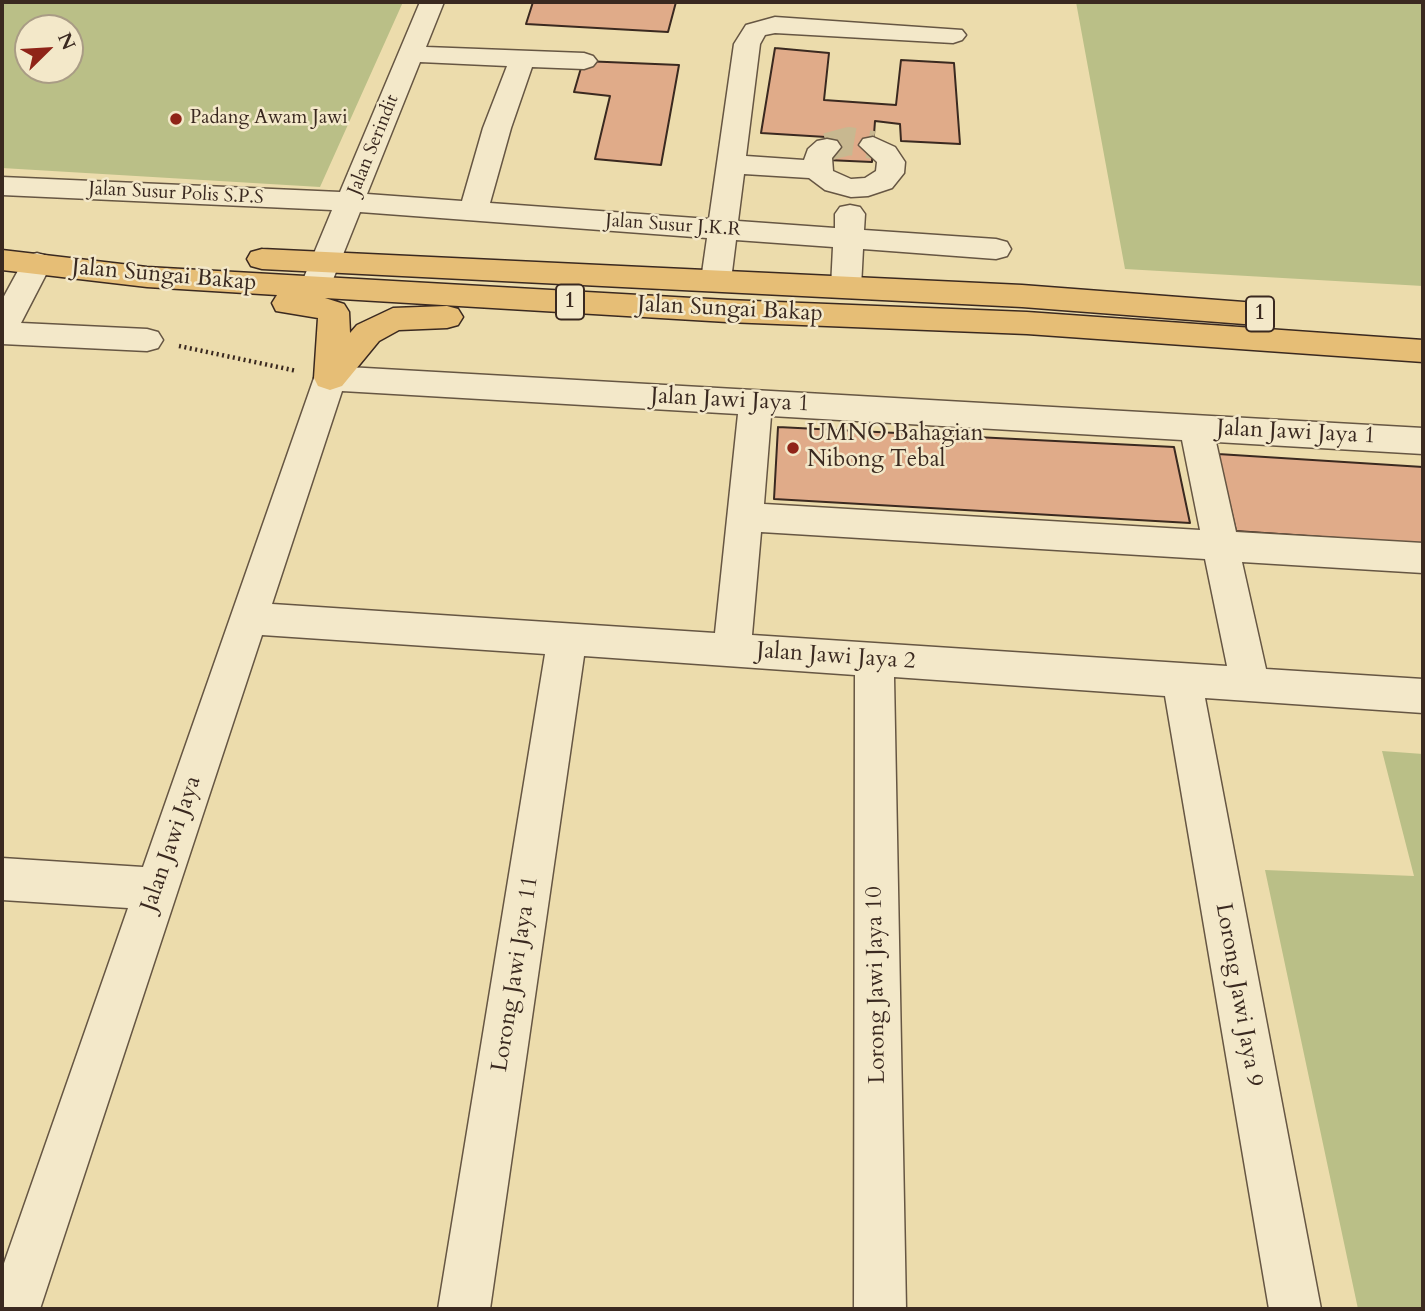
<!DOCTYPE html>
<style>
body{margin:0}
#map{position:relative;width:1425px;height:1311px;overflow:hidden;background:#ecdcac;font-family:Cardo,serif}
canvas{display:block}
.frame{position:absolute;inset:0;border:4px solid #3a2920;pointer-events:none}
.north{position:absolute;left:14px;top:14px;width:70px;height:70px;box-sizing:border-box;background:#f3e8c9;border:2px solid #a99c85;border-radius:50%;rotate:66deg;font-size:19px;font-weight:700;line-height:28px;text-align:center;color:#3a2920}
.north::after{content:'';display:block;margin:auto;width:24px;height:32px;background:#8f2418;clip-path:polygon(50% 0,100% 100%,50% 72%,0 100%)}
</style>
<div id="map">
<canvas width="1425" height="1311"></canvas>
<div class="frame"></div>
<div class="north">N</div>
</div>
<script>
const ctx = document.querySelector('canvas').getContext('2d');
ctx.lineJoin = 'round';
function fillPath(path, color) {
  ctx.fillStyle = color;
  ctx.fill(path, 'evenodd');
}
function poly(rows) {
  const path = new Path2D();
  for (const r of rows) {
    path.moveTo(r[0], r[1]);
    for (let i = 2; i < r.length; i += 2) path.lineTo(r[i], r[i + 1]);
  }
  return path;
}
function stroke(path, color, width, dash) {
  ctx.strokeStyle = color;
  ctx.lineWidth = width;
  ctx.lineCap = dash ? 'butt' : 'round';
  ctx.setLineDash(dash || []);
  ctx.stroke(path);
}
function drawText(font, color, halo, rows, align = 'center') {
  ctx.font = font + ' Cardo,serif';
  ctx.lineWidth = 5;
  ctx.setLineDash([]);
  ctx.textBaseline = 'middle';
  ctx.strokeStyle = halo;
  ctx.fillStyle = color;
  for (const [text, x, y, turn = 0] of rows) {
    ctx.save();
    ctx.translate(x, y);
    ctx.rotate((+turn || 0) * Math.PI / 180);
    ctx.textAlign = isNaN(turn) ? turn : align;
    if (halo) ctx.strokeText(text, 0, 0);
    ctx.fillText(text, 0, 0);
    ctx.restore();
  }
}
fillPath(poly([
 [2,2,403,2,320,187,2,168],
 [28,28,70,28,70,70,28,70],
 [1076,2,1423,2,1423,286,1125,269],
 [1382,751,1423,754,1423,1309,1358,1309,1265,870,1414,876]
]), '#babf87');
const building = poly([
 [533,2,676,2,668,32,526,24,533,2],
 [775,48,829,53,824,100,896,105,901,60,954,63,960,144,901,141,900,124,875,121,872,162,827,160,826,137,761,133,775,48],
 [583,61,679,65,661,165,595,159,610,96,574,92,583,61],
 [778,427,1174,447,1190,523,774,499,778,427],
 [1218,454,1423,467,1423,544,1236,531,1218,454]
]);
fillPath(building, '#e0ab89');
stroke(building, '#3a2920', 2);
stroke(poly([
 [827,147,849,141,873,145]
]), '#c8b890', 28, [28, 14]);
const minor = poly([
 [420,2,444,2,426,47,584,53,593,56,597,61,593,66,584,69,532,67,511,128,490,203,709,219,734,44,746,25,775,17,962,30,966,35,962,40,953,43,775,33,765,35,760,44,746,156,804,160,808,149,817,141,827,139,837,141,841,147,832,158,833,171,851,179,865,178,876,171,877,162,859,145,863,139,873,137,895,147,905,162,904,173,892,188,868,196,851,197,825,190,809,178,744,174,738,221,835,228,835,214,840,207,850,205,860,207,865,214,864,230,996,239,1007,242,1011,249,1007,256,996,259,863,249,861,287,857,294,846,297,835,294,831,287,833,247,736,240,731,280,727,287,716,290,705,287,701,280,707,238,360,212,330,287,326,294,315,297,304,294,300,287,332,210,2,195,2,177,340,192,420,2],
 [420,62,507,66,483,128,462,201,367,194,420,62],
 [37,253,48,256,52,263,21,323,147,329,158,332,163,340,158,348,147,351,2,344,2,300,26,256,37,253],
 [330,366,1423,428,1423,454,1216,442,1236,532,1423,543,1423,573,1242,562,1266,669,1423,679,1423,713,1205,698,1321,1309,1269,1309,1165,696,894,677,906,1309,854,1309,855,675,584,656,490,1309,438,1309,545,654,262,635,40,1309,2,1309,2,1269,128,908,2,900,2,858,143,867,314,378,318,370,330,366],
 [342,391,738,414,715,633,272,604,342,391],
 [771,416,1182,440,1200,530,764,504,771,416],
 [761,532,1205,559,1227,666,752,635,761,532]
]);
const highway = poly([
 [262,249,1022,285,1257,303,1268,306,1273,314,1268,322,1257,325,1022,307,262,269,251,266,247,259,251,252,262,249],
 [2,250,147,267,727,300,1027,312,1423,340,1423,362,1027,334,727,322,325,298,344,304,349,312,350,333,357,325,393,308,447,306,458,309,463,317,458,325,447,328,399,330,379,341,342,386,330,390,318,386,314,378,318,318,276,311,272,303,277,295,147,287,2,270,2,250]
]);
stroke(minor, '#665643', 3);
stroke(highway, '#3a2920', 3);
stroke(poly([
 [179,346,297,371]
]), '#3a2920', 4.5, [2, 3.5]);
fillPath(minor, '#f3e8c9');
fillPath(highway, '#e6be76');
for (const [x, y, r, color] of [
 [176,119,7,"#8f2418"],
 [793,448,7,"#8f2418"]
]) {
  const dot = new Path2D();
  dot.arc(x, y, r, 0, 2 * Math.PI);
  ctx.fillStyle = color;
  ctx.fill(dot);
  stroke(dot, '#f3e8c9', 2.5);
}
drawText('19px', '#3a2920', '#f3e8c9', [
 ["Padang Awam Jawi",190,119]
], 'left');
drawText('19px', '#3a2920', '#f3e8c9', [
 ["Jalan Serindit",374,145,-68],
 ["Jalan Susur Polis S.P.S",176,194,3],
 ["Jalan Susur J.K.R",673,226,4]
]);
for (const [x, y, w] of [
 [570,302,28],
 [1260,314,28]
]) {
  const box = new Path2D();
  box.roundRect(x - w / 2, y - 17.5, w, 35, 5);
  ctx.fillStyle = '#f3e8c9';
  ctx.fill(box);
  stroke(box, '#3a2920', 2);
}
drawText('bold 21px', '#3a2920', null, [
 ["1",570,302],
 ["1",1260,314]
]);
drawText('23px', '#3a2920', '#f3e8c9', [
 ["Jalan Sungai Bakap",164,276,5],
 ["Jalan Sungai Bakap",730,310,3],
 ["Jalan Jawi Jaya 1",730,401,3],
 ["Jalan Jawi Jaya 1",1296,433,3],
 ["Jalan Jawi Jaya 2",836,657,4],
 ["Jalan Jawi Jaya",172,844,-71],
 ["Lorong Jawi Jaya 11",516,974,-81],
 ["Lorong Jawi Jaya 10",877,985,-91],
 ["Lorong Jawi Jaya 9",1238,995,80]
]);
drawText('23px', '#3a2920', '#f3e8c9', [
 ["UMNO Bahagian",807,435],
 ["Nibong Tebal",807,461]
], 'left');
</script>
